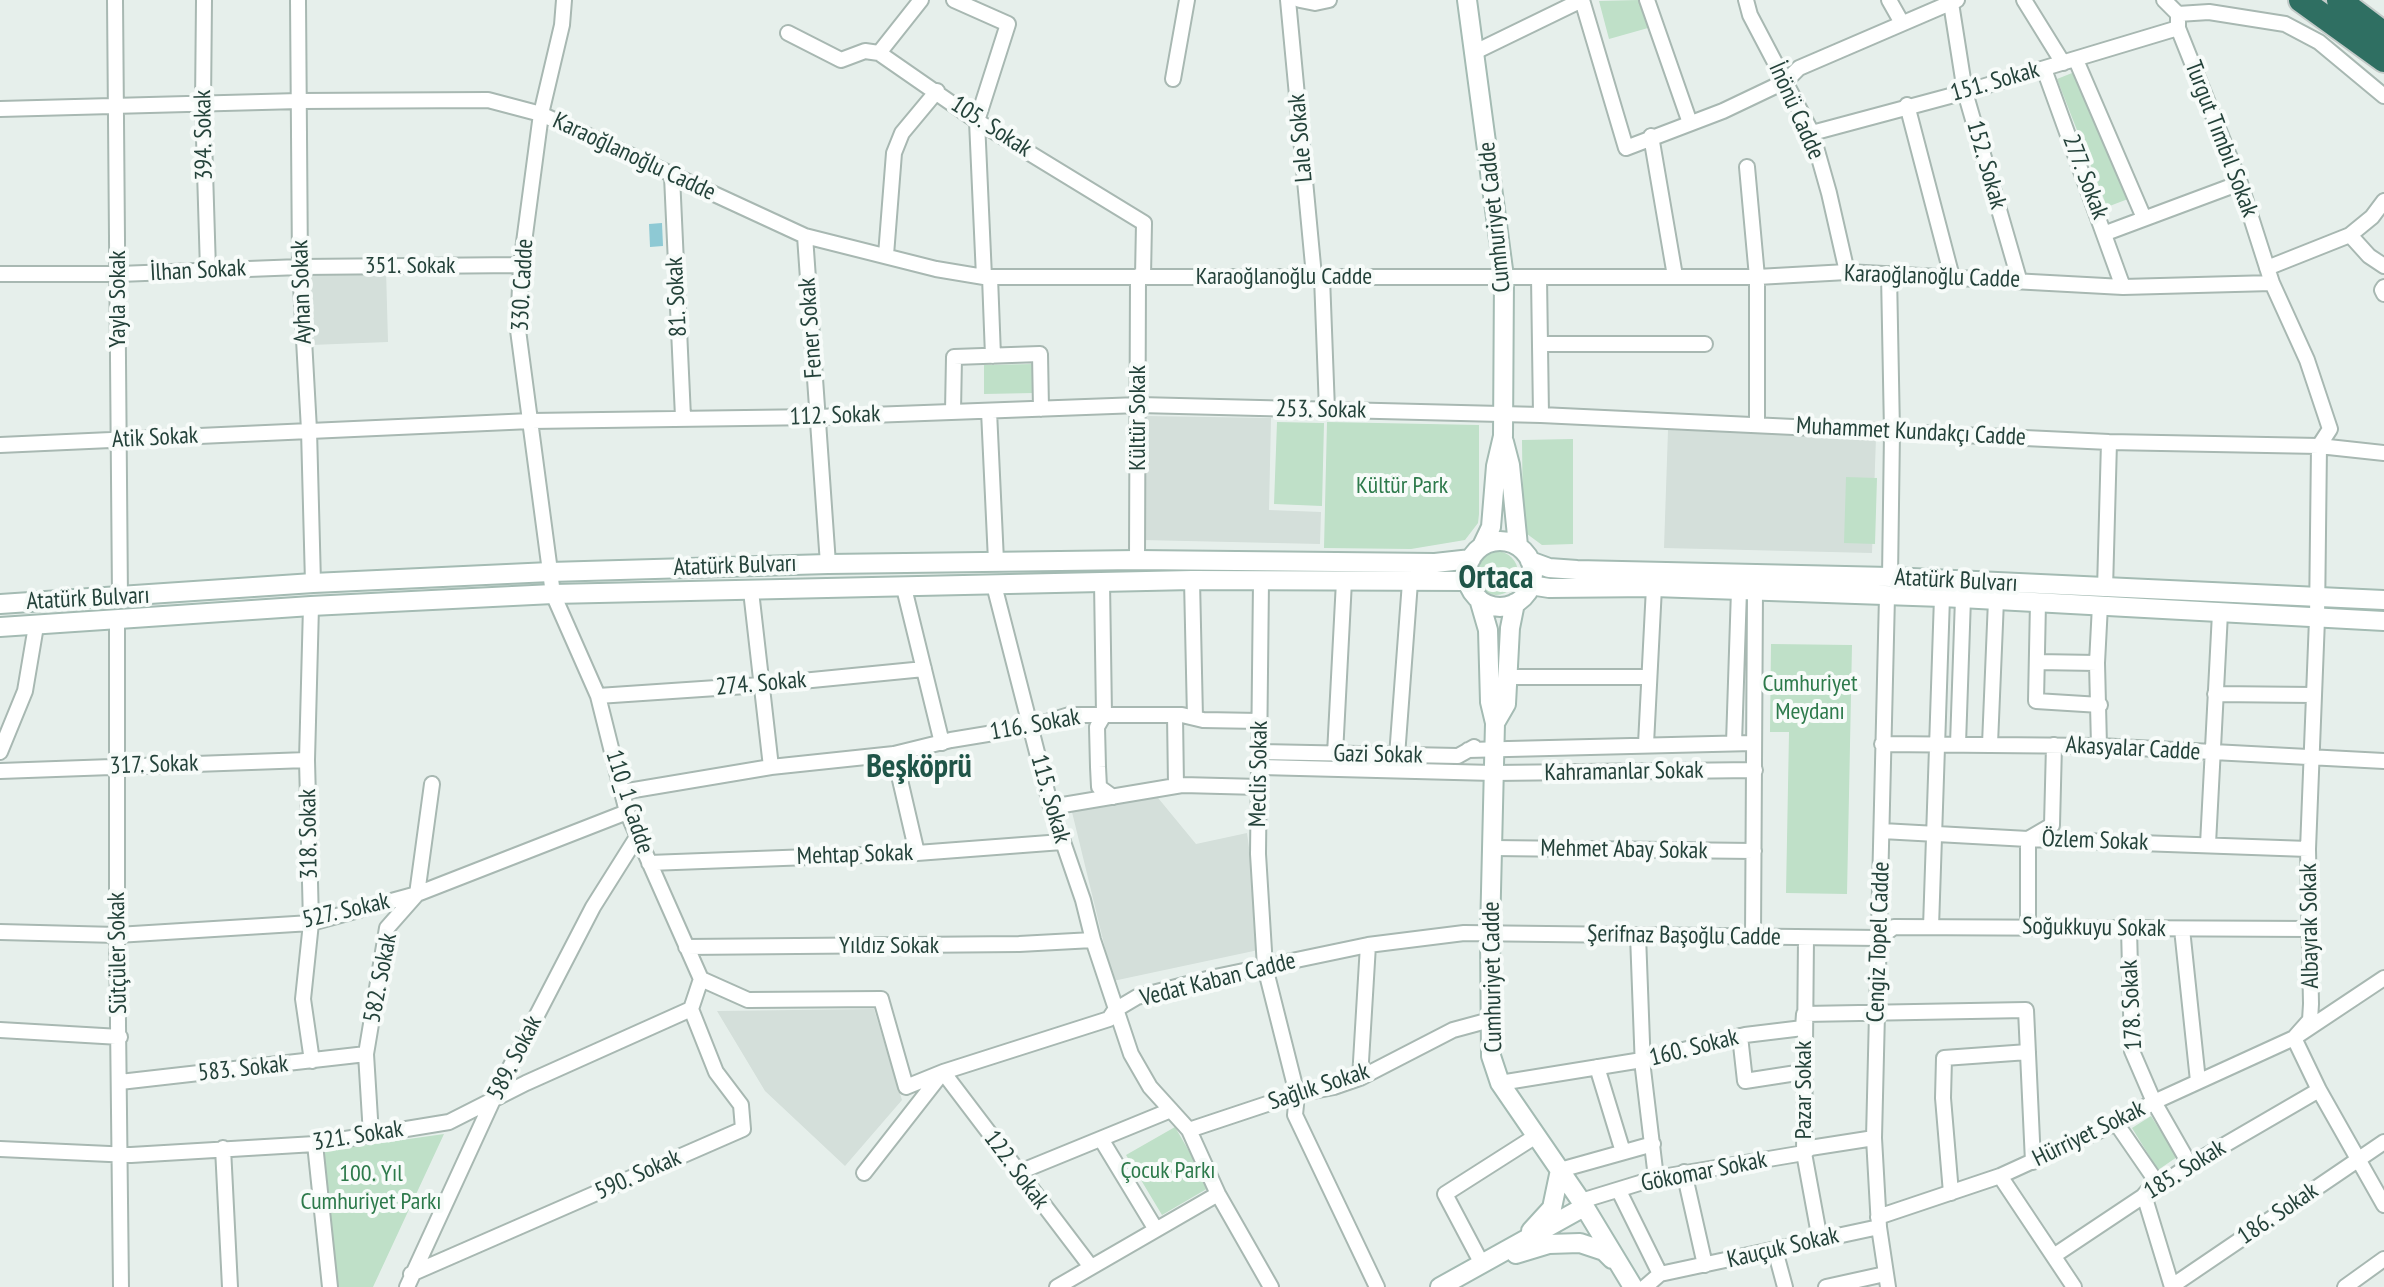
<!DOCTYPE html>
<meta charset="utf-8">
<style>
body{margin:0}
canvas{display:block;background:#e6efeb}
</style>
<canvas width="2384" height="1287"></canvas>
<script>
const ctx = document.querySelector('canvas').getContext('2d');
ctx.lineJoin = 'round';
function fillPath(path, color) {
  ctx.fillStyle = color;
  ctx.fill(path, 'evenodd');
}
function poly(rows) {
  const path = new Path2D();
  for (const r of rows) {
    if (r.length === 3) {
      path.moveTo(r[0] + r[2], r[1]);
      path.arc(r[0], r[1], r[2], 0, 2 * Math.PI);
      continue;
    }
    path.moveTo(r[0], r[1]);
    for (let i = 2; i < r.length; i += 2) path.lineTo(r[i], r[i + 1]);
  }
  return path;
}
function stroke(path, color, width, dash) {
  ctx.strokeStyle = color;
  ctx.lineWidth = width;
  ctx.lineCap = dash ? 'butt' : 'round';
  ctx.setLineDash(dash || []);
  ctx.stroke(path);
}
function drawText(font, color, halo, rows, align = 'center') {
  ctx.font = font + ' "PT Sans Narrow",sans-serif';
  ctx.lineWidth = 8;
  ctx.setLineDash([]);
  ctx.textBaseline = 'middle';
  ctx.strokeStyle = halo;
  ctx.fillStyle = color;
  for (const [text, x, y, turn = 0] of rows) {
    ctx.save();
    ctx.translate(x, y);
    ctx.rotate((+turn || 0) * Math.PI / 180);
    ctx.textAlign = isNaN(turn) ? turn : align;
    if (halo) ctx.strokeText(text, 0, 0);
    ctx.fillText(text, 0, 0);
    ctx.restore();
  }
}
fillPath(poly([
 [386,269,388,342,311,345,309,272],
 [1145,416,1271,418,1269,510,1321,512,1320,544,1142,540],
 [1668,430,1876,437,1872,553,1664,548],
 [1154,793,1196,844,1247,833,1263,949,1113,981,1072,812],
 [874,1009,902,1100,845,1166,765,1091,717,1011]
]), '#d4dfda');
fillPath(poly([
 [1639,0,1648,28,1609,39,1599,1],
 [2077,71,2128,199,2107,207,2057,79],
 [1034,364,1034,393,984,394,984,365],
 [1277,422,1324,423,1322,506,1274,504],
 [1327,422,1479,425,1479,514,1478,523,1465,540,1411,549,1324,548],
 [1573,439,1573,544,1542,545,1523,531,1522,440],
 [1846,477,1877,478,1875,544,1844,543],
 [1496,573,22],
 [1771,644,1852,645,1847,894,1786,893,1789,732,1770,732],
 [2151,1116,2177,1157,2158,1170,2132,1128],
 [1175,1127,1210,1187,1162,1215,1126,1155],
 [444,1134,373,1287,338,1287,324,1151]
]), '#bfe0c8');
fillPath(poly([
 [662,223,663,246,650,247,649,224]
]), '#8ec9d4');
const street = poly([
 [115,0,120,597],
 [204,0,203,105,208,270],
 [298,0,300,267,309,430,313,583],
 [564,0,562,25,541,114,521,265,518,330,553,594,598,696,627,812,701,979,691,1009],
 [954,0,1008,24,977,121,984,277],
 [1288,0,1314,276],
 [1300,0,1315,3,1329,0],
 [1582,0,1626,148,1723,111,1786,81,1799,68,1957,0],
 [1647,0,1690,123],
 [1746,0,1750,15,1812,133,1829,193,1847,272],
 [1889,0,1902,23],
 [2024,0,2063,63],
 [2164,0,2178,14,2178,28,2240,183,2272,283,2307,360,2330,429,2319,446,2317,619,2308,849,2311,1004,2310,1020,2294,1038,2319,1090,2384,1205],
 [1951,3,1965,92,2019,279],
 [2178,14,2209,12,2285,24,2319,42,2384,96],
 [788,33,841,60,865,51,879,53,977,121,1144,223,1143,276],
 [1475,52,1582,0],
 [879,53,921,0],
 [2076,60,2144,218],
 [2044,69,2123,287],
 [1173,79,1187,0],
 [1907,105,1952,277],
 [0,109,299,101,488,100,541,114,805,236,936,269,984,277,1757,277,1847,272,2123,287,2272,283],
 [1812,133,1965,92,2178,28],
 [1651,136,1675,276],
 [1747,167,1757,277,1757,424],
 [672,176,683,417],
 [2106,233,2240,183],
 [2350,235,2372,217,2384,201],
 [805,236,828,564],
 [886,255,894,153,902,133,937,91],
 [2267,268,2350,235,2369,256,2384,266],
 [0,274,119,274,300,267,521,265],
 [1889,274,1892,432,1890,577],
 [990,277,993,356],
 [1322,277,1327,410],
 [1539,277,1541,415],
 [2384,287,2382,290,2384,294],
 [1540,344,1705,344],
 [953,411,954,357,1040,354,1041,409],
 [989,411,996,561],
 [0,445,531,421,817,417,1139,405,1541,415,2109,442,2319,446,2384,453],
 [1137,560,1138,276],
 [1192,580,1195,718],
 [1261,581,1258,854,1265,967,1297,1094,1295,1115,1377,1287],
 [1102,582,1104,715,1097,727,1098,767,1099,787,1113,797],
 [994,585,1051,807,1083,900,1093,940,1131,1054,1150,1087,1189,1130,1218,1194,1271,1287],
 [904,588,942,743],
 [2105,589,2109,442],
 [751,591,771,767],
 [1887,596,1874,1138,1879,1227,1888,1287],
 [2038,602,2036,701,2100,705],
 [311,606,307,760,311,923,303,999,312,1061],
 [117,619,117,935,121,1287],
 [2037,662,2097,663],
 [1508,677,1649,677],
 [2215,694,2314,695],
 [598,696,761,685,924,669],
 [1175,715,1176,786],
 [1734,743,1739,590],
 [1646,744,1654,587],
 [1882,744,2099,746,2384,761],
 [1958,744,1963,598],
 [1990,744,1996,600],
 [2099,746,2097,663,2100,605],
 [1468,750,1753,743],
 [0,752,25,691,36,626],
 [1261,752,1458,756,1474,747],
 [894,754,917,853],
 [1335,754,1344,581],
 [1397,756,1410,582],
 [1261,767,1493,773,1755,770],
 [0,771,307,760],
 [622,792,771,767,894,754,951,740,1030,727,1069,715,1182,715,1203,720,1260,721],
 [1051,807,1182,785,1260,787],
 [1882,831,2028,839,2308,849],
 [2208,844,2220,613],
 [1493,848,1754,851],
 [649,863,917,853,1062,842],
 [2028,926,2028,839,2052,825,2054,745],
 [1931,927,1942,597],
 [2129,928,2132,1051,2154,1102,2190,1165],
 [2182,929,2198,1081],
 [0,932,117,935,311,923,417,894,627,812],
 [1638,935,1643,1069,1656,1178],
 [1753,937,1755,591],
 [1806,938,1804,1153,1820,1240],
 [686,947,1019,944,1093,940],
 [701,979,748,1000,881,999,906,1087,943,1072,1091,1267],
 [0,1030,120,1037],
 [1740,1036,1745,1081,1803,1072],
 [1597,1067,1623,1152],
 [1360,1078,1368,945],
 [120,1082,366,1054],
 [1500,1083,1642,1060,1745,1035,1803,1028,1804,1014,2026,1010,2033,1162],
 [2116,1123,2156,1181,2144,1195,2172,1287],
 [1189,1130,1297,1094,1334,1087,1360,1078,1453,1030,1490,1020],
 [371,1135,366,1054,387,928,417,894,432,784],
 [1101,1139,1155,1228],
 [315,1144,330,1287],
 [223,1148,230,1287],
 [0,1149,131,1155,315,1144,449,1122,526,1083,691,1009],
 [1560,1170,1653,1144],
 [1684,1172,1705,1265],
 [864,1173,943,1072,1109,1019,1115,1010,1137,997,1215,977,1368,945,1464,933,1879,938,1894,927,2311,929],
 [1017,1173,1171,1110],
 [2000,1176,2074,1287],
 [1619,1191,1660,1274],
 [1951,1193,1943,1098,1944,1058,2028,1052],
 [1581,1201,1656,1178,1804,1153,1810,1148,1874,1138],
 [1878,1217,2000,1176,2116,1123,2154,1102,2294,1038,2384,978],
 [1775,1250,1785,1287],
 [2055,1255,2190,1165,2319,1090],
 [1482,1264,1445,1194,1536,1136],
 [411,1274,743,1129,741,1105,716,1072,691,1009],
 [2172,1286,2384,1142],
 [407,1287,492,1102,593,907,637,837],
 [1057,1287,1218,1194],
 [1645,1287,1660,1274,1879,1227],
 [1826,1287,1885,1274],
 [2345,1287,2384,1259]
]);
const secondary = poly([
 [1467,0,1504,277,1503,436,1496,466,1491,527,1482,546],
 [1504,442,1510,465,1518,546],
 [1500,574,33],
 [1530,561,1549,568,1577,570,1890,577,2384,600],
 [1530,585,1549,588,1654,587,1942,597,2384,621],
 [1479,599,1488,630,1490,702,1495,723,1490,933,1491,1056,1500,1083,1581,1201,1633,1287],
 [0,604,313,583,550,572,828,564,1137,560,1435,563,1471,559],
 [0,627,311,606,553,594,1192,580,1468,581],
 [1495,723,1506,704,1510,628,1515,603],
 [1531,1231,1552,1208,1560,1170],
 [1516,1254,1549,1244,1580,1243,1604,1251,1612,1259],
 [1440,1287,1584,1207]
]);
const highway = poly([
 [2301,0,2384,60],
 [2339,0,2384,34]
]);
stroke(street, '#a8b8b2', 18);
stroke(secondary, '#a4bbb3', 22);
stroke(highway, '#c2cac8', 28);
stroke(street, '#fff', 14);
stroke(secondary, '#fff', 18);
stroke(highway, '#2f6f62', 24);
drawText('24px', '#24423a', '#f7fbf9', [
 ["151. Sokak",1995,82,-16],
 ["İnönü Cadde",1796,111,66],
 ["105. Sokak",991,127,33],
 ["394. Sokak",204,135,-91],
 ["Lale Sokak",1301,138,-95],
 ["Turgut Tımbıl Sokak",2221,139,69],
 ["Karaoğlanoğlu Cadde",634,157,25],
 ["152. Sokak",1986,165,74],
 ["277. Sokak",2085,177,69],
 ["Cumhuriyet Cadde",1495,217,-96],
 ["351. Sokak",410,266],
 ["İlhan Sokak",198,271,-3],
 ["Karaoğlanoğlu Cadde",1284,277],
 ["Karaoğlanoğlu Cadde",1932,277,2],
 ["330. Cadde",523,285,-87],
 ["Ayhan Sokak",302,292,-92],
 ["81. Sokak",677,297,-93],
 ["Yayla Sokak",118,299,-90],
 ["Fener Sokak",811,328,-94],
 ["253. Sokak",1321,410,1],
 ["112. Sokak",835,416,-2],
 ["Kültür Sokak",1138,418,-90],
 ["Muhammet Kundakçı Cadde",1911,432,3],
 ["Atik Sokak",155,438,-3],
 ["Atatürk Bulvarı",735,566,-2],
 ["Atatürk Bulvarı",1956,581,3],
 ["Atatürk Bulvarı",88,599,-3],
 ["274. Sokak",761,684,-5],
 ["116. Sokak",1035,725,-10],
 ["Akasyalar Cadde",2133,749,3],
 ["Gazi Sokak",1378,755,1],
 ["317. Sokak",154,765,-2],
 ["Kahramanlar Sokak",1624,772,-1],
 ["Meclis Sokak",1259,774,-89],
 ["115. Sokak",1050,799,74],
 ["110_1 Cadde",629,802,72],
 ["318. Sokak",309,834,-91],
 ["Özlem Sokak",2095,841,2],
 ["Mehmet Abay Sokak",1624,850,1],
 ["Mehtap Sokak",855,855,-2],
 ["527. Sokak",346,911,-13],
 ["Albayrak Sokak",2310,926,-91],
 ["Soğukkuyu Sokak",2094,928,1],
 ["Şerifnaz Başoğlu Cadde",1684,936,1],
 ["Cengiz Topel Cadde",1879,942,-88],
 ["Yıldız Sokak",889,946],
 ["Sütçüler Sokak",118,953,-91],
 ["Cumhuriyet Cadde",1493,977,-91],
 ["582. Sokak",381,978,-79],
 ["Vedat Kaban Cadde",1218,980,-14],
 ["178. Sokak",2132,1005,-93],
 ["160. Sokak",1694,1048,-14],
 ["589. Sokak",515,1058,-63],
 ["583. Sokak",243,1069,-6],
 ["Sağlık Sokak",1319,1087,-18],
 ["Pazar Sokak",1804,1090,-90],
 ["Hürriyet Sokak",2089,1134,-26],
 ["321. Sokak",358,1136,-9],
 ["122. Sokak",1016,1170,53],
 ["185. Sokak",2185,1170,-32],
 ["Gökomar Sokak",1704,1172,-11],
 ["590. Sokak",638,1175,-24],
 ["186. Sokak",2278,1214,-34],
 ["Kauçuk Sokak",1783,1248,-13]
]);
drawText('24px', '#2d7a4b', '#f7fbf9', [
 ["Kültür Park",1402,486],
 ["Cumhuriyet",1810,684],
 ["Meydanı",1810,712],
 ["Çocuk Parkı",1168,1171],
 ["100. Yıl",371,1174],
 ["Cumhuriyet Parkı",371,1202]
]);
drawText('bold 32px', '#1f5548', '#f7fbf9', [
 ["Ortaca",1496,579],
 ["Beşköprü",919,768]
]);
</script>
